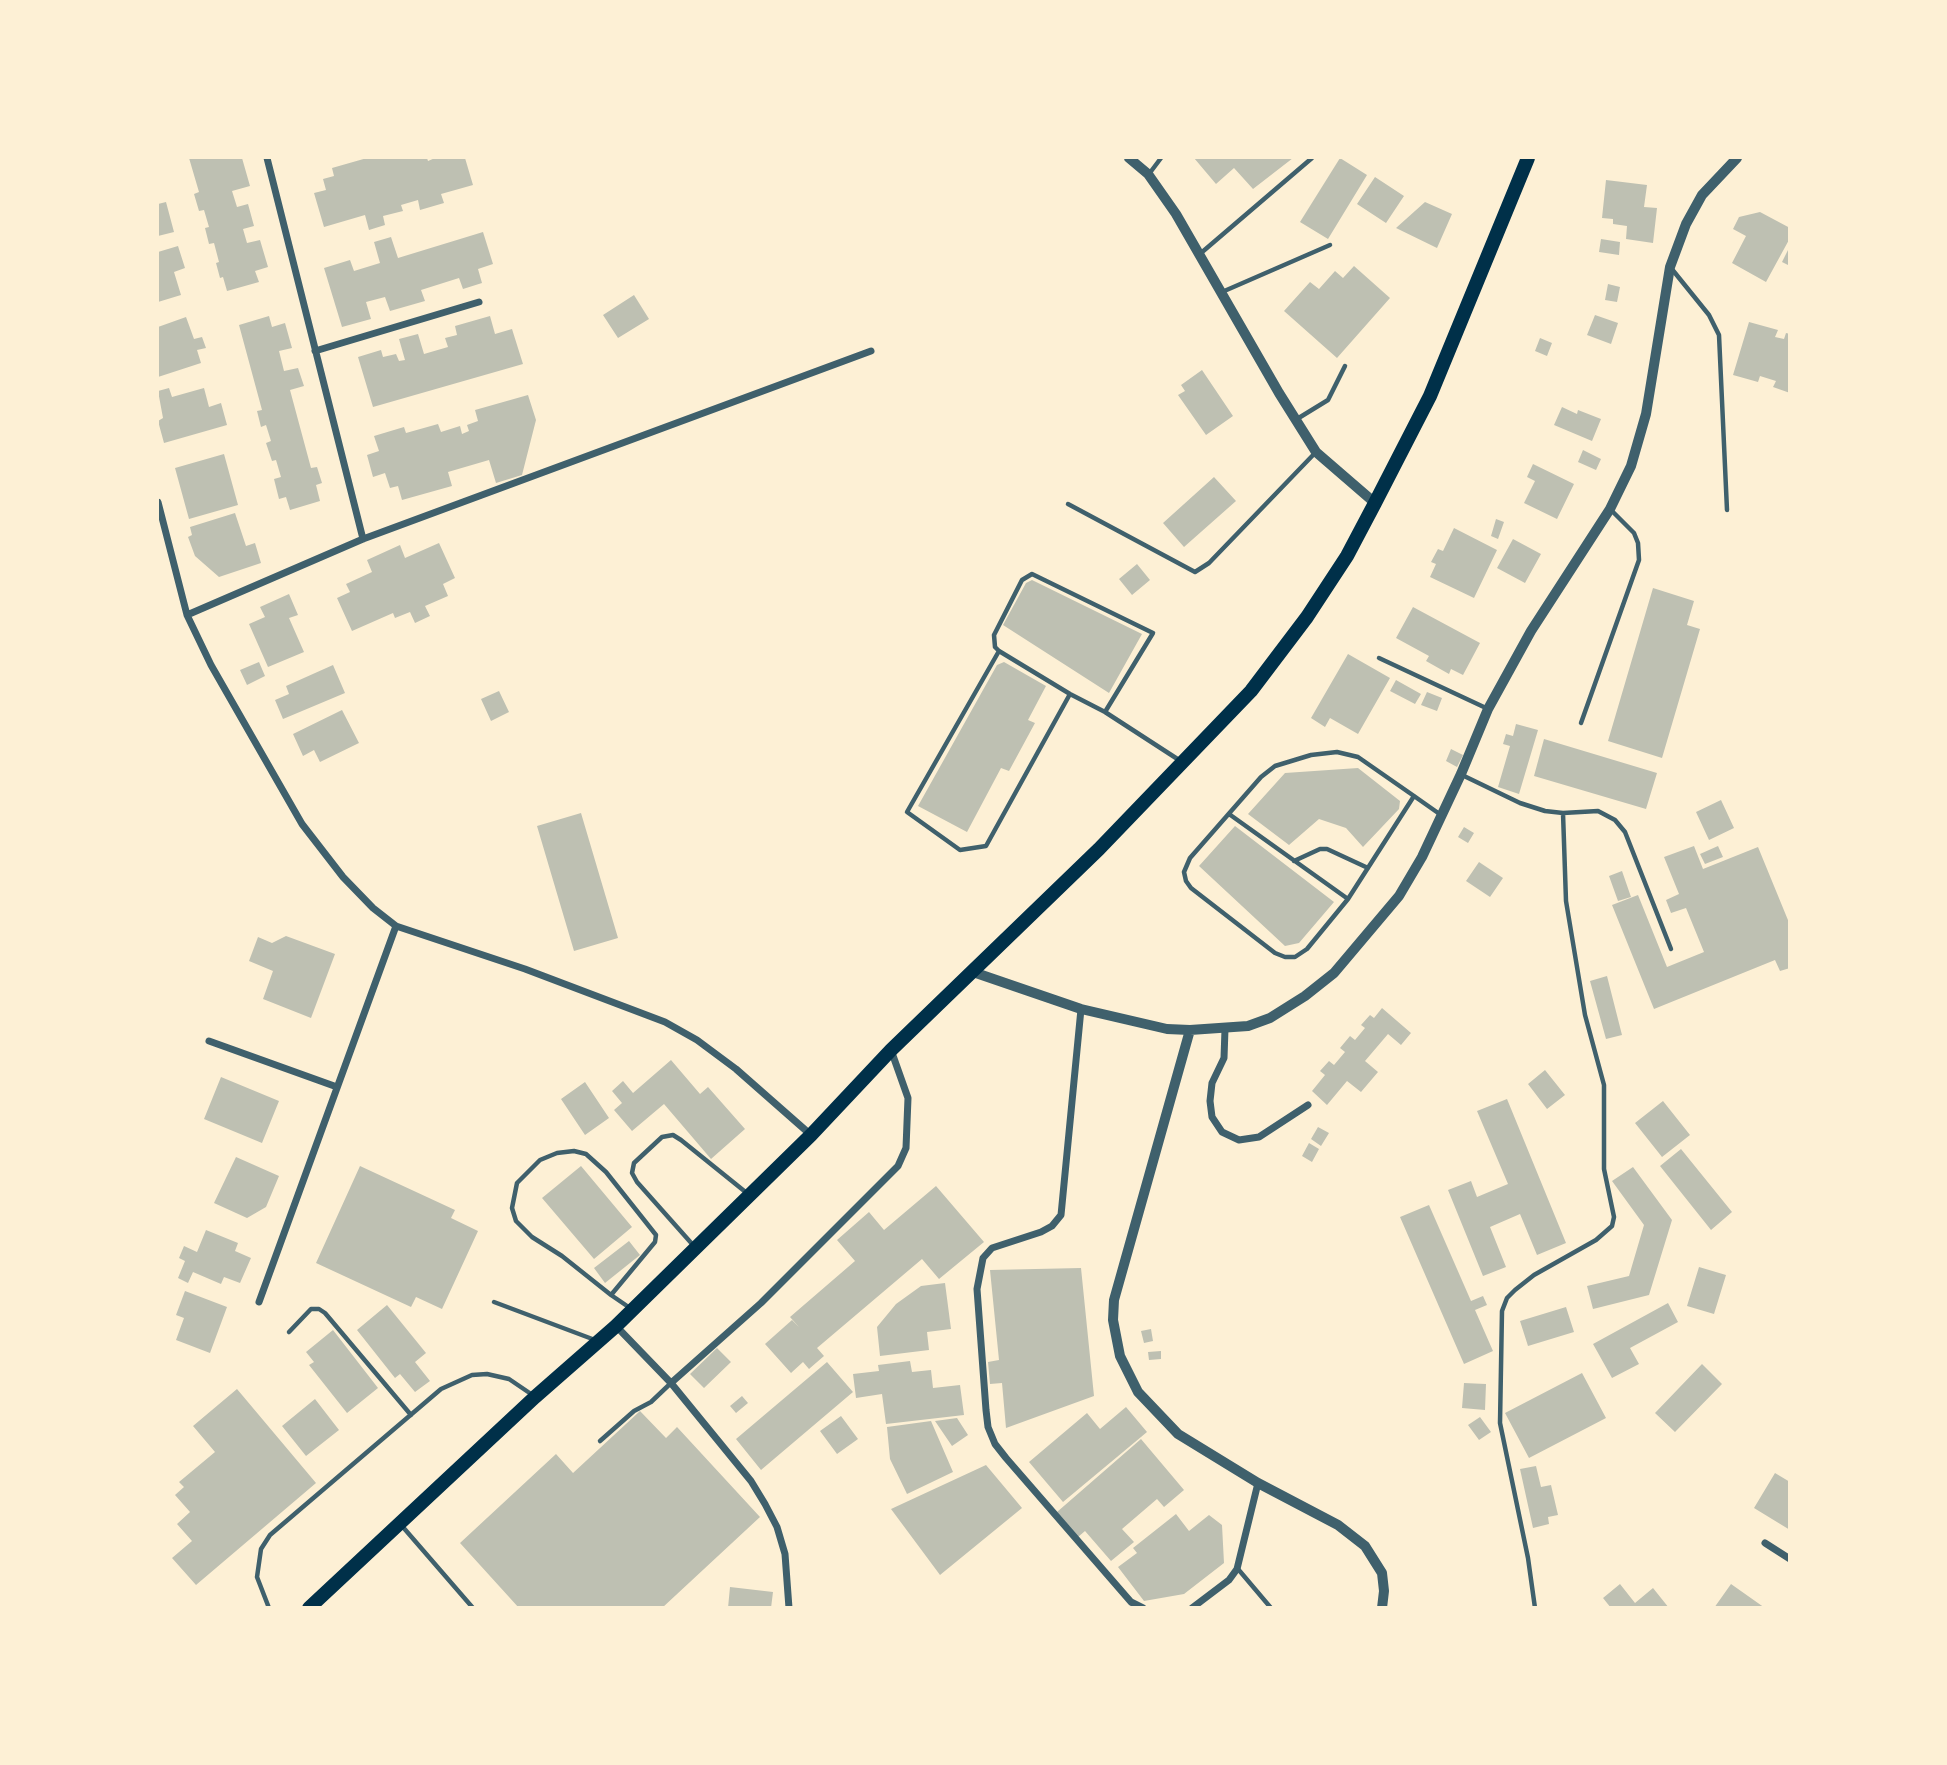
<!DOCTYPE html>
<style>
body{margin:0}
#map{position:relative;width:1947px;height:1765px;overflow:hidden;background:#fdf0d5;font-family:"IBM Plex Serif",serif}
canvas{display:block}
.frame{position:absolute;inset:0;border:159px solid #fdf0d5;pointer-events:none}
</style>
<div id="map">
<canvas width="1947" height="1765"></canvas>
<div class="frame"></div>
</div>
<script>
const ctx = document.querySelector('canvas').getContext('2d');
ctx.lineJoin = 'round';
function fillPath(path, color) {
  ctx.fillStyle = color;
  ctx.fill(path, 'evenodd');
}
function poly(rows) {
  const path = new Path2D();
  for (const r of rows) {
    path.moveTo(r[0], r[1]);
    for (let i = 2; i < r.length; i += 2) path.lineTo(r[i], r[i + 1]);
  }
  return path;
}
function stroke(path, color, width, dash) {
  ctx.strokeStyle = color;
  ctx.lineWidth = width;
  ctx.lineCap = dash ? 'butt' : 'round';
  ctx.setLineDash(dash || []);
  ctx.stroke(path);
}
fillPath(poly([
 [189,158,242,158,250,186,232,191,237,207,248,204,254,226,243,229,247,243,260,240,268,267,255,271,259,282,227,291,223,277,220,278,216,263,219,262,214,243,209,244,205,228,209,227,204,210,199,211,194,194,199,192],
 [367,158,427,158,428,161,435,158,465,158,473,185,441,194,444,203,420,210,418,200,401,205,403,211,383,216,385,225,369,230,365,215,324,227,314,193,326,190,323,179,334,176,332,168],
 [1194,158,1293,158,1253,189,1234,168,1216,184],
 [1340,158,1367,175,1328,239,1300,222],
 [1375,177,1404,196,1386,223,1357,204],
 [1606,180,1647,185,1644,207,1657,208,1653,243,1626,239,1627,226,1613,224,1613,219,1602,218],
 [166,202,174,232,158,236,158,204],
 [1425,202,1452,214,1437,248,1396,228],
 [1760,212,1790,228,1790,238,1766,282,1732,263,1746,236,1733,229,1739,217],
 [483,232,493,264,478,269,482,283,463,289,459,278,421,290,425,301,390,311,385,297,366,302,371,319,342,327,324,268,350,260,354,271,380,263,374,242,391,237,398,258],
 [1601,239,1620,242,1619,255,1599,252],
 [178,246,185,268,174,272,181,295,158,302,158,252],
 [1790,246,1790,266,1782,262],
 [1354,266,1390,298,1337,358,1284,311,1310,282,1319,289,1335,271,1343,278],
 [1608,284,1620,287,1617,302,1605,300],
 [634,295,649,319,618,338,603,315],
 [1595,315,1618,323,1611,344,1587,335],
 [269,316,272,327,285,323,292,348,279,351,284,371,298,368,304,386,290,390,311,468,317,467,322,483,316,485,320,501,290,510,286,497,279,499,274,479,281,477,276,460,272,461,266,443,271,441,266,425,261,427,257,411,262,410,239,325],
 [490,316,495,334,512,329,523,364,373,407,358,357,381,350,383,357,396,354,399,361,405,360,399,339,418,334,424,354,448,347,445,338,457,335,455,326],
 [186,317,194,339,202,337,206,348,197,350,201,363,158,377,158,327],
 [1749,322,1778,330,1775,337,1784,339,1786,333,1790,334,1790,393,1773,387,1776,381,1760,376,1758,382,1733,375],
 [1540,338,1552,343,1547,356,1535,351],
 [1202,370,1233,416,1206,435,1178,395,1185,391,1181,385],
 [169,388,172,397,204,388,209,407,221,403,227,425,164,443,158,421,163,418,158,391],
 [528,395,536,420,522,475,496,483,489,460,448,472,452,486,402,500,398,486,390,488,385,473,373,477,367,455,379,451,374,436,404,427,406,433,438,424,441,432,460,426,462,434,469,431,467,425,478,421,475,410],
 [1562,407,1577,414,1578,410,1601,419,1592,441,1554,425],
 [1583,450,1601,459,1596,470,1578,462],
 [224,454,238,505,189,519,175,468],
 [1533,464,1574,484,1557,519,1524,503,1535,481,1527,477],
 [1214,477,1236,501,1184,547,1163,523],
 [235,513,246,546,255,543,261,563,219,577,195,556,188,537,192,535,190,527],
 [1496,519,1504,522,1498,539,1491,536],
 [1454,528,1497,550,1474,598,1430,577,1436,564,1431,562,1438,549,1443,551],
 [1513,539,1541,554,1525,583,1497,568],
 [439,543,455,578,443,584,448,596,425,606,430,616,415,623,410,612,395,618,393,613,352,631,337,598,350,592,346,584,372,572,367,560,400,545,405,558],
 [1137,564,1150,580,1132,595,1119,579],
 [1032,580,1142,634,1109,693,1003,625,1026,583],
 [1653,588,1694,601,1687,625,1700,629,1662,758,1608,741],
 [289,594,298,615,289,618,304,652,268,667,249,624,265,617,260,607],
 [1413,607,1480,643,1463,675,1451,669,1449,674,1426,661,1429,656,1396,638],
 [1348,654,1390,678,1358,734,1330,718,1325,727,1311,718],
 [259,662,265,676,247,685,240,670],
 [1004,662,1046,686,1028,720,1035,723,1009,771,1001,768,967,832,918,806,997,665],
 [333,665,345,693,283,719,275,700,289,694,286,686],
 [1396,680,1421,694,1415,704,1390,691],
 [499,691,509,712,491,721,481,699],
 [1427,692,1442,698,1437,711,1421,705],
 [342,710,359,743,320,762,314,750,303,756,293,734],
 [1516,724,1538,730,1519,794,1498,787,1510,746,1503,744,1506,734,1513,736],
 [1544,739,1657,773,1646,809,1534,776],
 [1451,749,1463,755,1457,767,1446,761],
 [1358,768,1400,801,1399,809,1363,847,1346,828,1319,819,1289,845,1248,814,1285,773],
 [1721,800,1734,828,1709,840,1696,812],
 [581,813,618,938,574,951,537,826],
 [1235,826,1334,902,1299,943,1285,946,1199,866],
 [1464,827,1474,833,1468,843,1458,837],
 [1694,846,1703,869,1758,847,1790,925,1790,968,1780,971,1775,960,1654,1009,1612,905,1638,895,1667,967,1704,952,1686,908,1671,913,1666,900,1679,894,1664,857],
 [1718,846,1723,857,1705,864,1700,854],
 [1479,862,1503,878,1490,897,1466,881],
 [1622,871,1631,897,1618,901,1609,876],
 [286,936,335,954,311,1018,263,999,273,971,249,961,258,937,272,943],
 [1607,976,1622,1035,1606,1039,1590,981],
 [1382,1008,1411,1033,1401,1045,1388,1034,1365,1061,1378,1072,1361,1092,1347,1081,1327,1105,1312,1091,1325,1075,1320,1071,1329,1061,1334,1065,1345,1052,1340,1048,1350,1036,1355,1040,1365,1028,1361,1025,1370,1015,1374,1018],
 [671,1060,700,1094,708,1087,745,1129,711,1159,664,1104,632,1131,614,1110,622,1103,612,1091,623,1081,633,1093],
 [1545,1070,1565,1095,1547,1109,1528,1084],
 [221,1077,279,1101,262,1143,204,1119],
 [585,1082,609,1118,585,1135,561,1099],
 [1507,1099,1566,1243,1537,1255,1520,1214,1490,1227,1506,1267,1483,1276,1448,1190,1471,1181,1477,1197,1508,1184,1477,1111],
 [1663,1101,1690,1135,1662,1157,1635,1123],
 [1318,1127,1329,1133,1321,1146,1311,1139],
 [1309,1143,1319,1149,1312,1162,1302,1156],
 [1681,1149,1732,1212,1711,1230,1660,1166],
 [236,1157,279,1176,266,1207,247,1218,214,1203],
 [360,1166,455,1210,451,1218,478,1231,442,1309,416,1297,411,1307,316,1263],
 [581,1166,632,1227,594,1259,542,1198],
 [1633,1167,1672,1220,1649,1295,1593,1309,1587,1286,1629,1276,1644,1225,1612,1181],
 [936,1186,984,1242,939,1279,922,1259,817,1348,824,1356,809,1369,803,1362,791,1373,765,1344,792,1320,799,1327,790,1317,855,1261,837,1240,869,1212,884,1230],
 [1429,1205,1471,1301,1483,1296,1487,1305,1475,1310,1493,1351,1464,1364,1400,1217],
 [206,1230,238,1243,235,1251,251,1258,240,1283,224,1277,221,1284,193,1272,188,1283,178,1278,185,1261,179,1258,184,1246,197,1252],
 [629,1241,640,1255,605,1283,594,1268],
 [1699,1267,1726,1275,1714,1314,1687,1306],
 [1081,1268,1094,1396,1006,1428,1002,1383,990,1384,988,1362,999,1360,990,1270],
 [945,1283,951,1329,927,1332,929,1350,880,1356,877,1327,896,1304,921,1286],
 [185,1291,227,1307,210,1353,176,1340,184,1318,176,1315],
 [1668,1303,1678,1322,1630,1348,1639,1364,1612,1378,1593,1344],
 [387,1305,426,1353,415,1362,430,1381,415,1392,400,1374,395,1378,357,1330],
 [1566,1307,1574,1332,1528,1346,1520,1321],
 [1151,1329,1153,1341,1144,1343,1141,1331],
 [333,1330,378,1388,347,1413,309,1365,314,1362,306,1352],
 [717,1348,731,1362,704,1388,690,1374],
 [1161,1351,1161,1359,1149,1360,1148,1352],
 [910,1361,912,1372,931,1370,933,1388,960,1385,964,1415,886,1424,882,1394,856,1398,853,1374,879,1371,878,1365],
 [827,1362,853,1392,761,1470,736,1439],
 [1702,1364,1722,1384,1675,1432,1655,1413],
 [1582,1373,1606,1418,1529,1458,1505,1413],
 [1464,1383,1486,1384,1485,1410,1462,1408],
 [237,1389,316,1483,196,1585,172,1558,192,1541,177,1524,190,1512,175,1495,184,1487,179,1482,215,1452,193,1426],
 [742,1396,748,1403,736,1413,730,1406],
 [315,1399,339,1430,306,1456,282,1426],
 [1126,1407,1147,1432,1063,1502,1029,1462,1087,1413,1100,1429],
 [640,1411,666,1438,677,1427,760,1517,662,1608,519,1608,460,1543,556,1454,573,1473],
 [841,1416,858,1439,837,1454,820,1431],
 [1480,1417,1491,1432,1479,1440,1468,1425],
 [957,1418,968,1435,952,1446,935,1421],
 [931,1421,953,1472,907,1494,890,1459,887,1427],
 [1141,1439,1184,1490,1164,1507,1157,1499,1122,1529,1134,1542,1111,1561,1085,1531,1078,1537,1057,1512],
 [986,1465,1022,1508,940,1575,891,1509],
 [1536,1466,1541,1487,1551,1485,1558,1515,1548,1517,1549,1524,1533,1528,1520,1469],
 [1775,1473,1790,1482,1790,1530,1754,1508],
 [1176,1514,1189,1531,1209,1515,1222,1525,1224,1563,1184,1594,1144,1601,1118,1567,1137,1553,1133,1548],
 [1620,1584,1635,1603,1653,1588,1669,1608,1611,1608,1603,1598],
 [1731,1584,1765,1608,1714,1608],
 [730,1587,773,1592,771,1608,728,1608]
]), '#bec0b2');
stroke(poly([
 [1149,174,1161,158],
 [1201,253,1312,158],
 [1671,268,1709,315,1719,335,1727,510],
 [1222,292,1330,245],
 [1297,419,1328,400,1345,366],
 [1068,504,1195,572,1209,563,1315,453],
 [999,651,907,812,960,850,986,846,1070,694],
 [1379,658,1486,708],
 [1105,712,1153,633,1032,574,1022,580,994,635,995,647,999,651,1070,694,1105,712,1179,760],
 [1581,723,1639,560,1638,543,1634,533,1611,510],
 [1462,775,1520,803,1545,811,1563,813,1598,811,1615,820,1625,832,1671,949],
 [1414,796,1348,899,1307,949,1295,957,1285,957,1275,953,1191,888,1186,881,1184,872,1190,858,1261,777,1275,766,1311,755,1337,752,1358,757,1414,796,1441,815],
 [1229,814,1348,899],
 [1294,861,1320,849,1327,849,1368,868],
 [693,1245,637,1182,632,1173,634,1163,662,1137,673,1135,681,1140,748,1194],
 [611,1295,655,1242,656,1235,606,1172,586,1154,574,1151,557,1153,540,1160,517,1183,512,1208,516,1221,532,1237,562,1256,611,1295,630,1308],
 [494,1302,595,1340],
 [289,1332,311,1309,319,1309,325,1313,411,1415],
 [600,1441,634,1411,651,1402,671,1383],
 [402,1526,473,1608],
 [1238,1569,1271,1608],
 [269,1608,257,1577,261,1549,270,1535,441,1389,472,1375,487,1374,509,1379,534,1396],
 [1535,1608,1528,1558,1500,1423,1502,1311,1507,1298,1515,1290,1534,1275,1596,1240,1612,1226,1614,1217,1604,1169,1604,1085,1585,1015,1566,901,1563,813]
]), '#3f606c', 4.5);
stroke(poly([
 [267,158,363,539],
 [315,351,479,302],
 [158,502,187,615,211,665,302,824,343,877,373,908,396,926,525,969,665,1022,697,1040,736,1069,811,1135],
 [187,615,363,539,871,351],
 [1081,1009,1061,1215,1052,1226,1041,1232,992,1248,983,1258,977,1289,986,1410,988,1427,995,1444,1006,1458,1131,1602,1143,1608],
 [1225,1029,1224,1058,1212,1083,1210,1101,1212,1117,1222,1132,1239,1140,1259,1137,1308,1105],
 [209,1041,337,1087],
 [259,1302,396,926],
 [616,1326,671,1383,751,1481,765,1504,777,1527,785,1554,789,1608],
 [671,1383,761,1303,898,1166,906,1148,908,1098,891,1050],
 [1765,1543,1790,1559],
 [1192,1608,1229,1580,1237,1569,1258,1483]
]), '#3f606c', 7);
stroke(poly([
 [1129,158,1148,174,1176,214,1279,393,1316,452,1375,503],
 [973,972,1081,1009,1167,1029,1190,1030,1248,1026,1270,1018,1305,996,1334,973,1399,896,1422,857,1461,774,1488,709,1531,631,1610,509,1631,466,1646,414,1670,267,1686,224,1702,195,1737,158],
 [1190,1030,1114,1300,1113,1320,1120,1356,1138,1392,1178,1434,1258,1483,1338,1525,1365,1546,1382,1573,1384,1591,1382,1608]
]), '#3f606c', 10);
stroke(poly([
 [309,1608,535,1397,616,1326,811,1135,891,1050,1099,849,1251,691,1307,617,1347,556,1375,503,1430,396,1528,158]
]), '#003049', 14);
</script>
